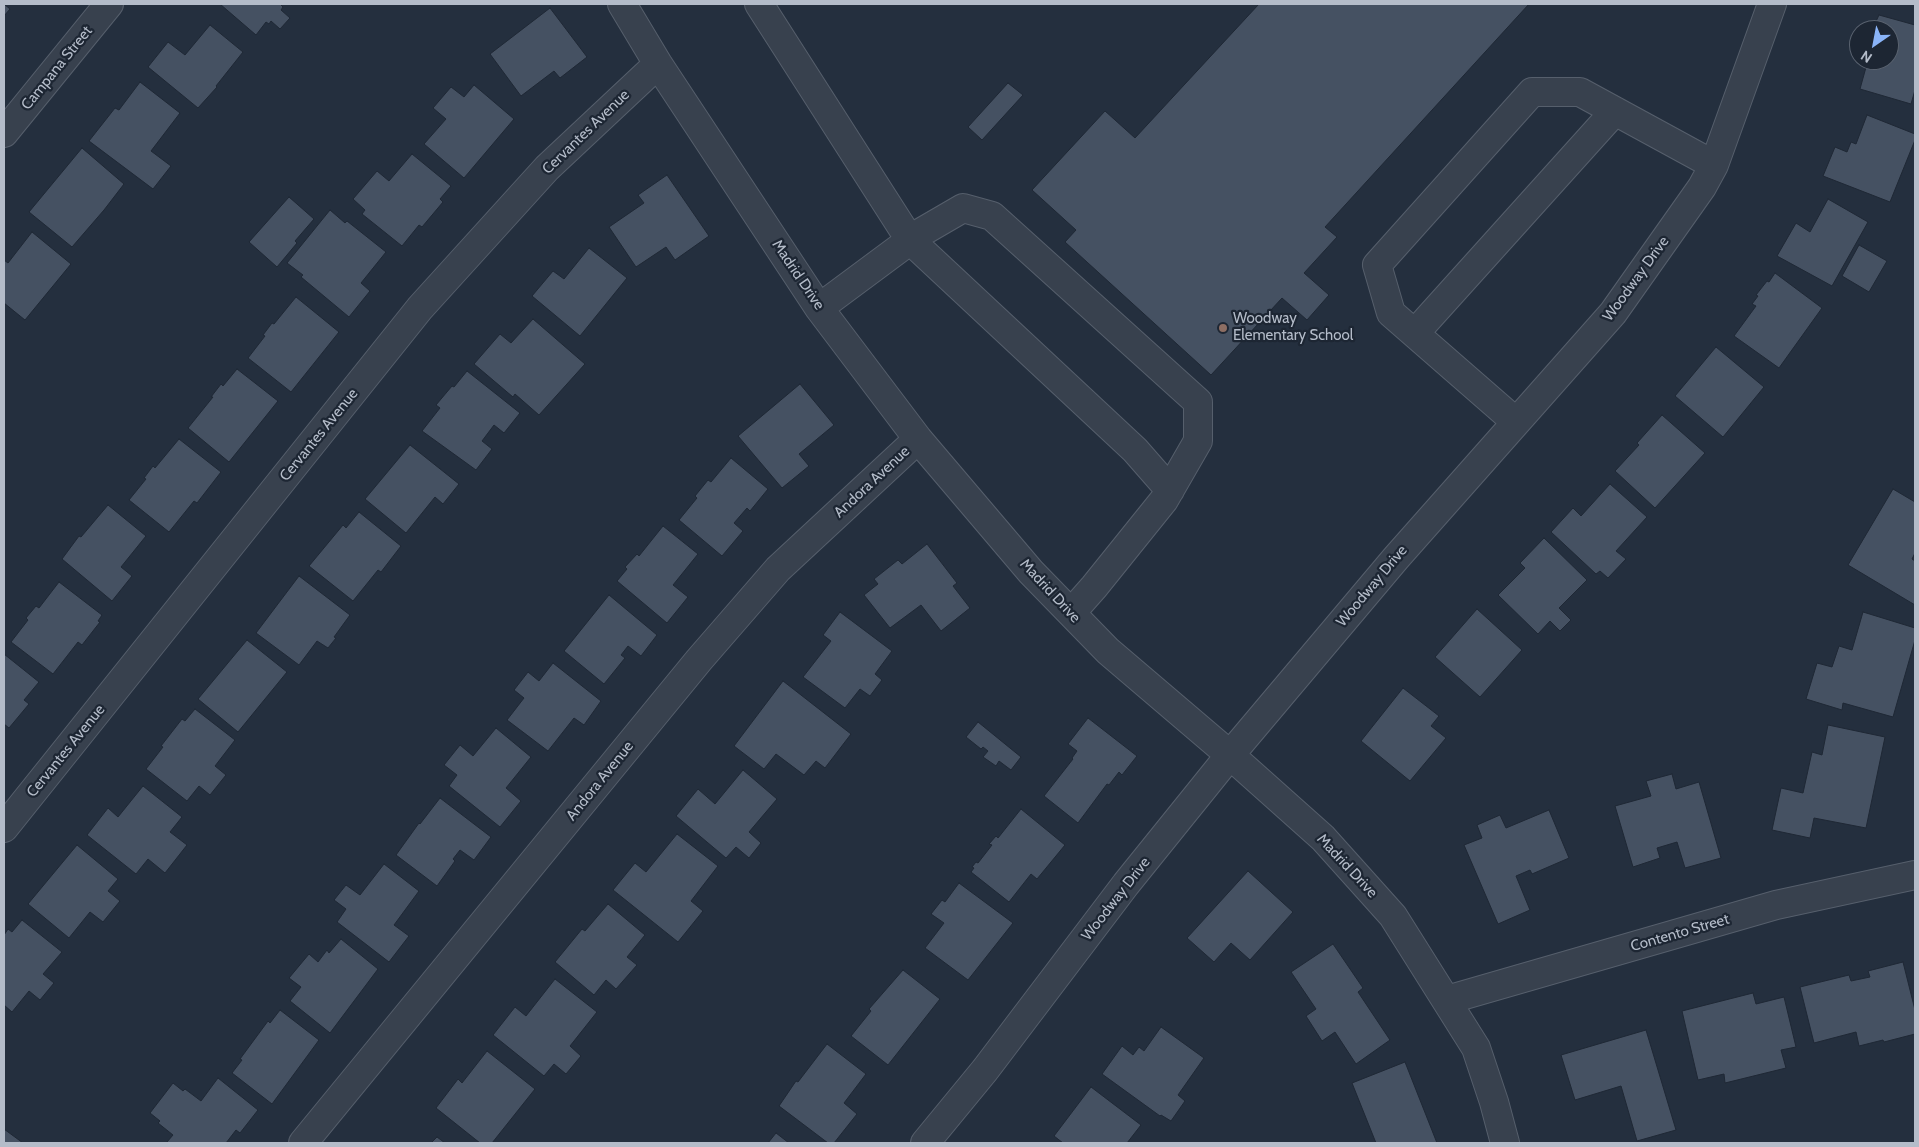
<!DOCTYPE html>
<style>
body{margin:0}
#map{position:relative;width:1919px;height:1147px;overflow:hidden;background:#242f3e;font-family:Cabin,sans-serif}
canvas{display:block}
.frame{position:absolute;inset:0;border:5px solid #b4bcc9;pointer-events:none}
.north{position:absolute;left:1849px;top:20px;width:50px;height:50px;box-sizing:border-box;background:#1d2633;border:1px solid #59626f;border-radius:50%;rotate:213deg;font-size:14px;font-weight:700;line-height:20px;text-align:center;color:#b4bcc9}
.north::after{content:'';display:block;margin:auto;width:18px;height:22px;background:#8ab4f8;clip-path:polygon(50% 0,100% 100%,50% 72%,0 100%)}
</style>
<div id="map">
<canvas width="1919" height="1147"></canvas>
<div class="frame"></div>
<div class="north">N</div>
</div>
<script>
const ctx = document.querySelector('canvas').getContext('2d');
ctx.lineJoin = 'round';
function fillPath(path, color) {
  ctx.fillStyle = color;
  ctx.fill(path, 'evenodd');
}
function poly(rows) {
  const path = new Path2D();
  for (const r of rows) {
    path.moveTo(r[0], r[1]);
    for (let i = 2; i < r.length; i += 2) path.lineTo(r[i], r[i + 1]);
  }
  return path;
}
function stroke(path, color, width, dash) {
  ctx.strokeStyle = color;
  ctx.lineWidth = width;
  ctx.lineCap = dash ? 'butt' : 'round';
  ctx.setLineDash(dash || []);
  ctx.stroke(path);
}
function drawText(font, color, halo, rows, align = 'center') {
  ctx.font = font + ' Cabin,sans-serif';
  ctx.lineWidth = 4.5;
  ctx.setLineDash([]);
  ctx.textBaseline = 'middle';
  ctx.strokeStyle = halo;
  ctx.fillStyle = color;
  for (const [text, x, y, turn = 0] of rows) {
    ctx.save();
    ctx.translate(x, y);
    ctx.rotate((+turn || 0) * Math.PI / 180);
    ctx.textAlign = isNaN(turn) ? turn : align;
    if (halo) ctx.strokeText(text, 0, 0);
    ctx.fillText(text, 0, 0);
    ctx.restore();
  }
}
const building = poly([
 [4,4,10,9,4,16,4,4],
 [220,4,282,4,281,5,283,7,281,10,290,18,280,29,271,21,269,24,266,22,256,35,220,4],
 [1259,4,1529,4,1325,227,1337,237,1304,273,1329,295,1307,320,1282,298,1211,375,1065,242,1076,230,1032,190,1105,111,1135,138,1259,4],
 [550,8,587,57,560,78,554,71,521,96,490,54,550,8],
 [1879,15,1915,25,1915,90,1911,104,1860,89,1868,60,1889,60,1889,30,1872,30,1879,15],
 [210,25,243,52,216,86,217,87,198,108,148,67,168,42,185,55,210,25],
 [140,82,180,113,151,151,171,166,153,189,89,141,115,108,119,110,140,82],
 [1008,83,1023,95,982,140,968,127,1008,83],
 [474,85,514,119,464,178,424,144,446,119,433,108,451,87,464,97,474,85],
 [1867,115,1915,134,1915,140,1890,202,1823,176,1835,147,1847,152,1851,142,1856,144,1867,115],
 [82,148,124,184,104,210,72,247,29,212,82,148],
 [412,154,451,186,440,199,443,202,422,227,419,225,402,246,362,214,365,210,353,199,377,171,389,181,412,154],
 [667,175,709,236,675,260,666,247,636,267,609,227,644,203,638,195,667,175],
 [289,197,314,219,295,241,297,243,277,267,249,242,289,197],
 [1828,199,1868,222,1832,286,1777,256,1796,223,1810,232,1828,199],
 [330,210,345,223,347,221,386,252,361,283,370,291,349,317,301,277,303,275,287,263,330,210],
 [32,232,71,264,25,320,4,303,4,260,8,263,32,232],
 [1859,245,1887,261,1869,292,1842,276,1859,245],
 [589,248,627,278,580,336,532,296,553,271,564,279,589,248],
 [1775,273,1822,308,1779,368,1734,336,1756,306,1752,304,1758,296,1756,295,1767,281,1769,282,1775,273],
 [296,297,339,332,291,392,248,358,265,336,263,335,272,323,274,324,296,297],
 [533,319,585,364,539,415,515,394,513,397,474,364,500,334,511,343,533,319],
 [1716,347,1764,387,1723,437,1675,396,1716,347],
 [237,369,278,401,229,462,188,428,213,397,211,397,221,384,223,386,237,369],
 [467,371,520,413,504,433,494,425,482,441,492,449,476,470,422,431,440,408,436,405,452,386,454,387,467,371],
 [800,384,834,425,799,454,809,466,782,488,738,436,800,384],
 [1662,415,1705,453,1655,508,1615,471,1639,445,1637,443,1662,415],
 [179,439,221,472,197,503,194,501,169,532,129,500,146,479,144,478,153,466,155,468,179,439],
 [410,445,459,484,443,504,435,497,406,533,365,499,410,445],
 [731,458,768,489,750,511,747,508,734,523,743,531,722,556,679,520,697,498,695,496,708,480,711,482,731,458],
 [1610,484,1647,517,1616,551,1626,559,1608,578,1600,571,1596,574,1551,532,1573,508,1581,516,1610,484],
 [1893,489,1915,502,1915,553,1912,559,1915,561,1915,605,1848,565,1893,489],
 [108,505,146,536,121,567,132,576,112,601,62,559,79,536,81,537,108,505],
 [359,512,401,546,381,572,378,570,353,601,309,566,343,525,346,528,359,512],
 [663,526,698,554,673,585,688,597,667,623,617,581,627,569,625,567,637,554,639,556,663,526],
 [1544,538,1587,580,1559,608,1571,620,1560,631,1550,621,1538,634,1498,595,1525,568,1520,563,1544,538],
 [927,544,957,583,953,586,970,608,941,631,921,605,890,628,864,595,878,584,874,579,898,560,902,564,927,544],
 [299,576,350,615,334,637,336,638,328,648,317,641,299,665,256,633,299,576],
 [59,582,102,615,98,621,100,622,82,645,78,642,53,674,11,642,28,620,26,618,36,606,39,608,59,582],
 [609,595,657,635,641,656,628,646,621,655,625,658,604,684,564,651,609,595],
 [1477,609,1522,650,1480,697,1435,657,1477,609],
 [840,612,892,651,875,674,882,680,870,696,860,689,845,708,803,677,831,641,823,635,840,612],
 [1863,612,1915,628,1915,640,1893,717,1843,703,1842,710,1806,699,1817,663,1832,667,1839,646,1852,650,1863,612],
 [247,640,287,672,238,732,198,699,247,640],
 [4,654,39,682,24,700,29,704,9,728,4,724,4,654],
 [553,663,601,701,584,725,574,718,548,751,507,720,524,698,514,690,528,672,539,681,553,663],
 [783,681,851,734,825,768,816,761,804,775,776,754,764,769,734,746,783,681],
 [1403,688,1439,716,1431,726,1446,738,1410,781,1361,741,1403,688],
 [195,709,235,740,215,766,226,775,210,795,199,786,187,801,146,769,163,747,161,746,182,719,185,721,195,709],
 [1088,718,1137,756,1122,775,1119,772,1109,785,1107,784,1078,823,1044,796,1073,759,1072,758,1077,751,1068,744,1088,718],
 [978,722,1021,757,1011,770,999,761,996,766,983,757,988,751,983,747,981,749,966,737,978,722],
 [1828,725,1885,737,1866,828,1814,818,1810,838,1772,830,1781,788,1803,793,1812,752,1822,755,1828,725],
 [496,728,531,757,506,788,521,801,500,827,449,786,457,775,444,765,460,745,473,756,496,728],
 [743,770,777,799,749,832,761,843,749,858,736,847,726,858,676,816,698,789,715,804,743,770],
 [1672,774,1676,789,1699,782,1721,858,1685,868,1677,842,1657,848,1660,858,1633,867,1615,806,1651,796,1646,781,1672,774],
 [143,786,182,817,170,832,187,845,165,873,148,859,136,874,87,835,108,808,118,817,143,786],
 [440,798,491,837,474,860,460,850,453,859,455,861,437,886,396,855,419,823,420,824,440,798],
 [1021,809,1065,845,1037,879,1031,874,1009,902,971,872,974,868,972,867,976,862,978,863,992,845,989,844,996,836,998,838,1021,809],
 [1549,810,1569,858,1532,874,1530,870,1516,876,1530,910,1498,924,1464,845,1482,838,1477,825,1500,815,1506,828,1549,810],
 [677,834,718,866,691,901,703,911,678,942,613,890,635,863,646,872,677,834],
 [77,845,118,879,108,891,120,901,103,922,90,912,69,938,28,904,77,845],
 [384,864,419,891,394,925,409,936,389,962,337,922,346,909,334,900,346,885,360,895,384,864],
 [1248,871,1293,912,1250,960,1231,943,1214,962,1187,938,1248,871],
 [959,883,1013,923,968,980,925,948,944,923,931,914,942,900,945,902,959,883],
 [608,904,645,935,627,957,637,965,616,989,606,980,594,995,555,962,582,929,585,931,608,904],
 [22,920,62,952,43,974,54,983,40,1000,29,991,12,1012,4,1005,4,935,8,929,12,932,22,920],
 [341,939,378,969,330,1033,290,1001,301,987,289,978,309,954,318,962,327,950,329,953,341,939],
 [1333,944,1363,988,1358,992,1390,1040,1356,1064,1335,1032,1322,1041,1306,1016,1316,1009,1291,972,1333,944],
 [1903,962,1915,1010,1915,1034,1884,1042,1883,1040,1859,1046,1856,1032,1814,1043,1800,987,1849,975,1851,981,1870,977,1868,971,1903,962],
 [903,970,940,999,888,1065,851,1036,871,1011,869,1009,903,970],
 [555,979,597,1012,570,1046,581,1056,566,1074,554,1064,544,1076,493,1035,515,1007,526,1016,555,979],
 [1753,993,1756,1004,1784,997,1796,1047,1781,1050,1786,1068,1725,1083,1724,1074,1698,1080,1682,1011,1753,993],
 [280,1010,319,1040,272,1104,232,1073,242,1060,240,1059,268,1021,270,1023,280,1010],
 [1161,1027,1204,1058,1178,1095,1185,1101,1171,1121,1161,1115,1160,1116,1102,1074,1122,1046,1133,1055,1139,1047,1144,1051,1161,1027],
 [1646,1030,1676,1130,1637,1141,1621,1086,1575,1100,1561,1055,1646,1030],
 [827,1044,866,1074,844,1103,857,1114,834,1143,828,1143,779,1106,796,1081,798,1082,827,1044],
 [487,1051,535,1089,492,1143,480,1143,436,1108,458,1079,462,1083,487,1051],
 [1405,1062,1437,1143,1376,1143,1352,1083,1405,1062],
 [218,1078,258,1110,240,1133,236,1130,226,1143,169,1143,167,1142,173,1135,158,1123,160,1121,150,1113,173,1083,183,1091,185,1089,201,1101,218,1078],
 [1091,1087,1141,1125,1127,1143,1063,1143,1054,1136,1091,1087],
 [4,1129,23,1143,4,1143,4,1129],
 [776,1133,789,1143,768,1143,776,1133],
 [437,1137,445,1143,431,1143,437,1137]
]);
fillPath(building, '#455162');
stroke(building, '#1f2835', 1);
const minor = poly([
 [622,4,658,64,819,308,918,439,1031,572,1108,651,1230,755,1323,838,1393,916,1476,1048,1494,1102,1505,1143],
 [759,4,910,240,1135,450,1170,490],
 [4,133,109,4],
 [819,308,920,233,963,208,992,216,1198,402,1198,441,1164,500,1094,587,1071,613],
 [1415,333,1615,111],
 [1516,422,1391,313,1377,265,1532,92,1580,92,1714,165],
 [4,828,420,308,547,168,658,64],
 [1447,1000,1776,905,1915,875],
 [303,1143,699,660,778,569,918,439],
 [925,1143,985,1070,1126,884,1230,755,1396,558,1613,313,1702,187,1714,165,1772,4]
]);
stroke(minor, '#565f6c', 30);
stroke(minor, '#38414e', 28);
for (const [x, y, r, color] of [
 [1223,328,5,"#8d6e63"]
]) {
  const dot = new Path2D();
  dot.arc(x, y, r, 0, 2 * Math.PI);
  ctx.fillStyle = color;
  ctx.fill(dot);
  stroke(dot, '#1d2633', 2);
}
drawText('15px', '#b4bcc9', '#1d2633', [
 ["Campana Street",57,68,-51],
 ["Cervantes Avenue",586,132,-44],
 ["Madrid Drive",798,275,56],
 ["Woodway Drive",1636,279,-54],
 ["Cervantes Avenue",319,435,-51],
 ["Andora Avenue",872,482,-43],
 ["Woodway Drive",1372,586,-50],
 ["Madrid Drive",1050,591,47],
 ["Cervantes Avenue",66,751,-51],
 ["Andora Avenue",600,781,-51],
 ["Madrid Drive",1347,866,47],
 ["Woodway Drive",1116,899,-52],
 ["Contento Street",1680,933,-16]
]);
drawText('15px', '#b4bcc9', '#1d2633', [
 ["Woodway",1233,319],
 ["Elementary School",1233,336]
], 'left');
</script>
